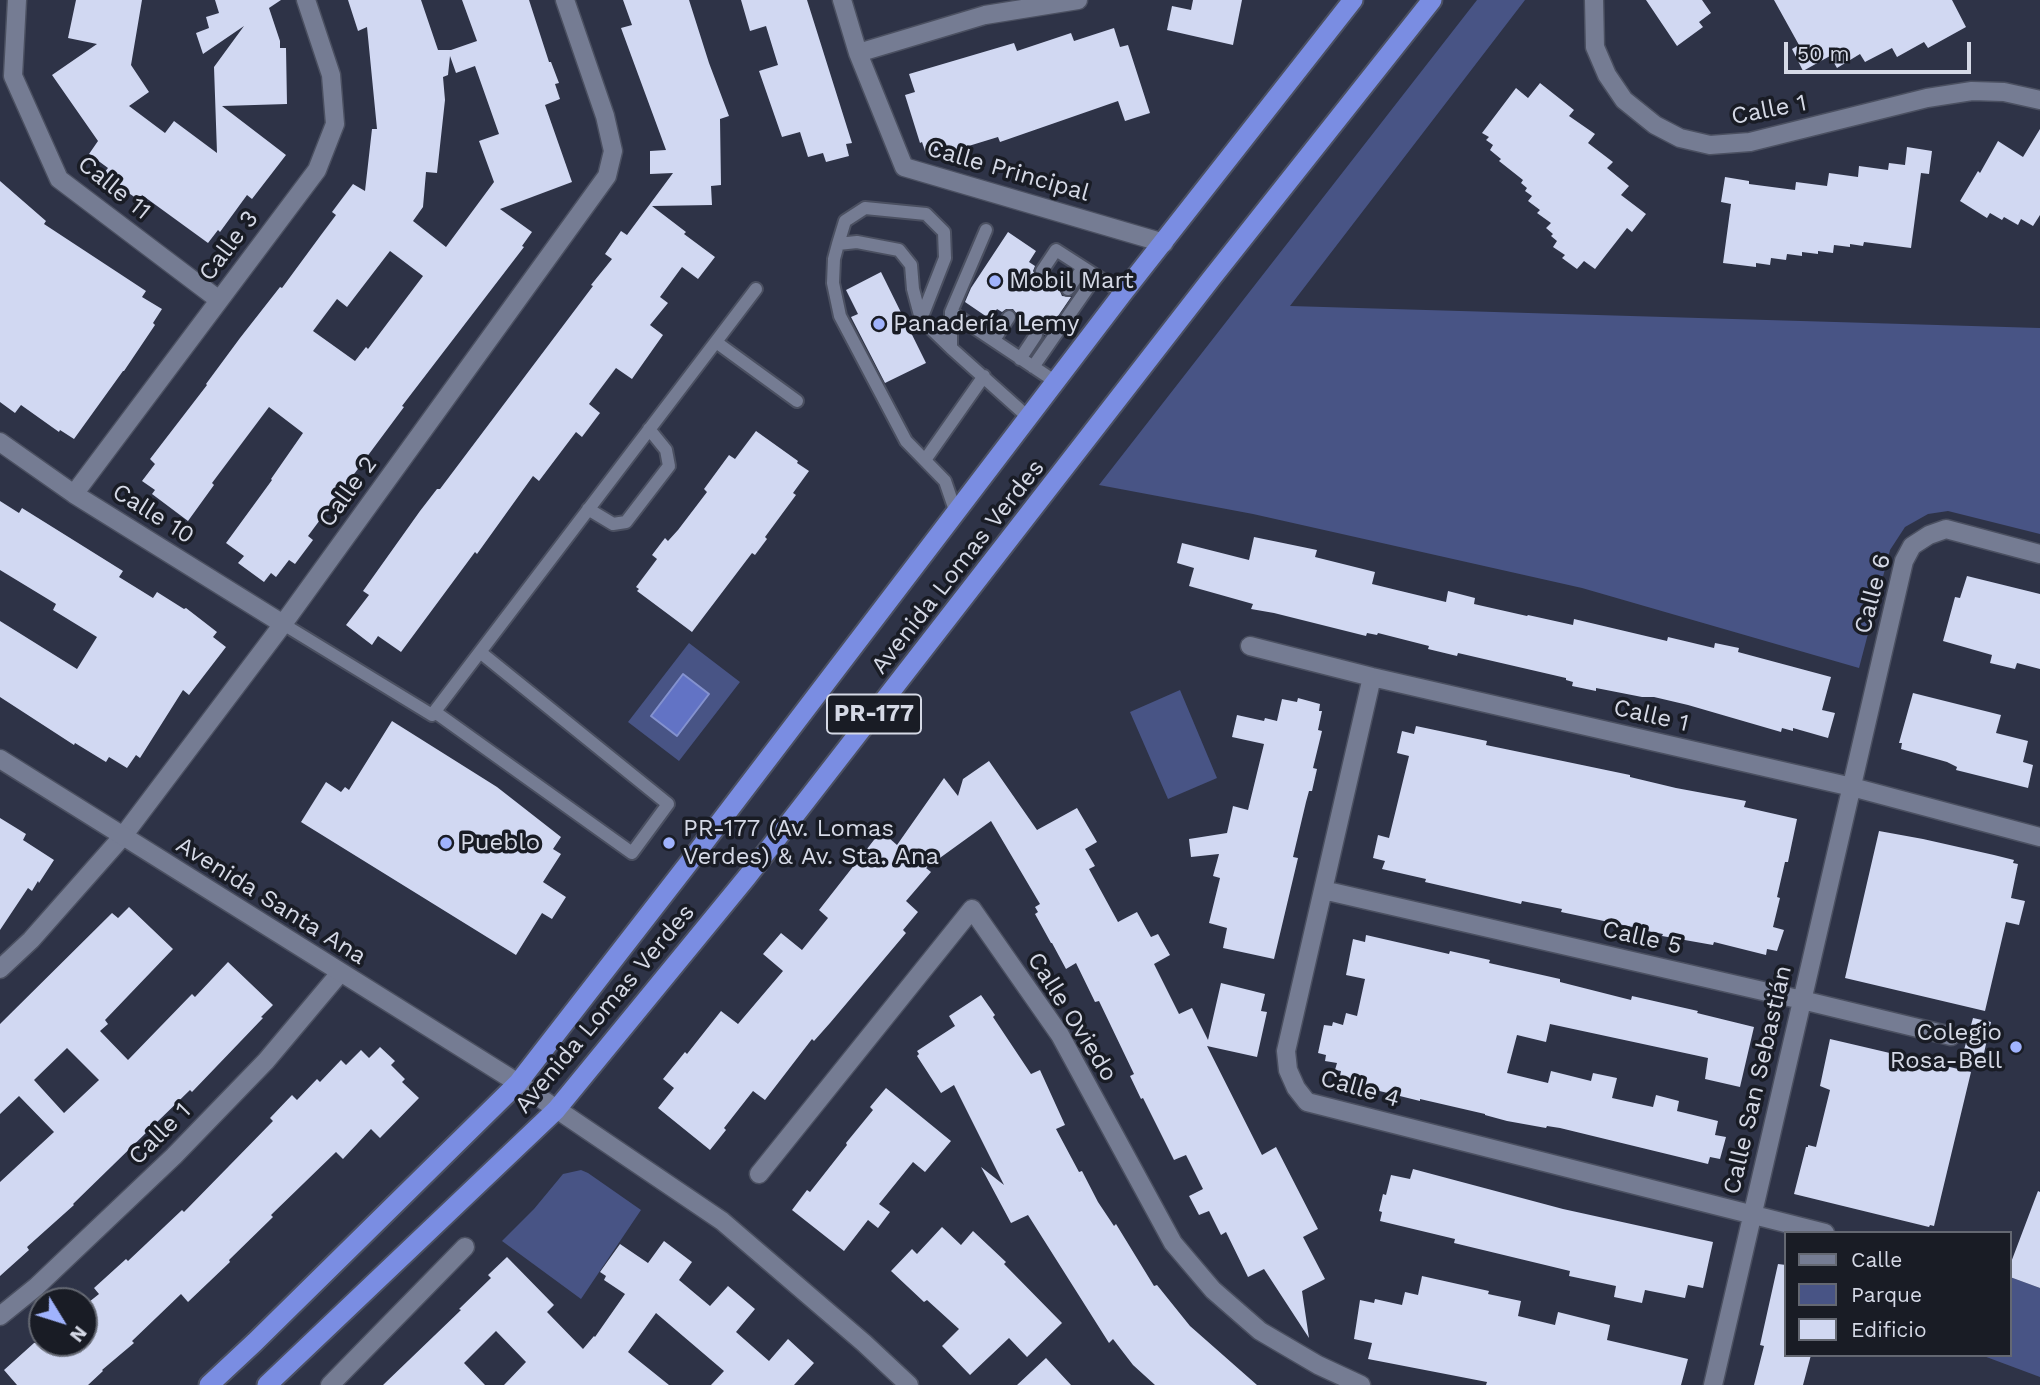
<!DOCTYPE html>
<meta charset="utf-8">
<style>
body{margin:0}
#map{position:relative;width:2040px;height:1385px;overflow:hidden;background:#2e3347;font-family:"Work Sans",sans-serif}
canvas{display:block}
.legend{position:absolute;left:1784px;top:1231px;width:228px;height:126px;box-sizing:border-box;background:#191c25;border:2px solid #646872;margin:0;padding:9px 12px;list-style:none;font-size:21px;color:#d5d9e6}
.legend li{display:flex;align-items:center;gap:14px;height:35px}
.legend b{width:35px;border:2px solid #646872}
.north{position:absolute;left:28px;top:1287px;width:70px;height:70px;box-sizing:border-box;background:#191c25;border:2px solid #646872;border-radius:50%;rotate:128deg;font-size:19px;font-weight:700;line-height:28px;text-align:center;color:#d5d9e6}
.north::after{content:'';display:block;margin:auto;width:24px;height:32px;background:#a0b3fd;clip-path:polygon(50% 0,100% 100%,50% 72%,0 100%)}
.scale{position:absolute;left:1784px;top:42px;width:187px;height:32px;box-sizing:border-box;border:4px solid #d5d9e6;border-top:0;padding-left:9px;font-size:21px;line-height:24px;white-space:nowrap;color:#d5d9e6;-webkit-text-stroke:5px #191c25;paint-order:stroke}
</style>
<div id="map">
<canvas width="2040" height="1385"></canvas>
<ul class="legend">
<li><b style="height:9px;background:#757c93"></b>Calle</li>
<li><b style="height:19px;background:#485485"></b>Parque</li>
<li><b style="height:19px;background:#d1d8f2"></b>Edificio</li>
</ul>
<div class="north">N</div>
<div class="scale">50 m</div>
</div>
<script>
const ctx = document.querySelector('canvas').getContext('2d');
ctx.lineJoin = 'round';
function fillPath(path, color) {
  ctx.fillStyle = color;
  ctx.fill(path, 'evenodd');
}
function poly(rows) {
  const path = new Path2D();
  for (const r of rows) {
    path.moveTo(r[0], r[1]);
    for (let i = 2; i < r.length; i += 2) path.lineTo(r[i], r[i + 1]);
  }
  return path;
}
function stroke(path, color, width, dash) {
  ctx.strokeStyle = color;
  ctx.lineWidth = width;
  ctx.lineCap = dash ? 'butt' : 'round';
  ctx.setLineDash(dash || []);
  ctx.stroke(path);
}
function drawText(font, color, halo, rows, align = 'center') {
  ctx.font = font + ' "Work Sans",sans-serif';
  ctx.lineWidth = 7;
  ctx.setLineDash([]);
  ctx.textBaseline = 'middle';
  ctx.strokeStyle = halo;
  ctx.fillStyle = color;
  for (const [text, x, y, turn = 0] of rows) {
    ctx.save();
    ctx.translate(x, y);
    ctx.rotate((+turn || 0) * Math.PI / 180);
    ctx.textAlign = isNaN(turn) ? turn : align;
    if (halo) ctx.strokeText(text, 0, 0);
    ctx.fillText(text, 0, 0);
    ctx.restore();
  }
}
fillPath(poly([
 [1477,0,1525,0,1290,306,2040,328,2040,534,1948,511,1928,514,1905,527,1890,550,1859,668,1582,588,1253,514,1099,485],
 [689,643,740,682,679,761,628,722],
 [1180,690,1217,778,1168,799,1130,712],
 [581,1170,588,1173,641,1210,581,1299,502,1241,534,1209,563,1174],
 [2010,1277,2040,1288,2040,1377,1981,1355,2010,1355]
]), '#485485');
const water = poly([
 [683,674,709,694,677,736,651,716,683,674]
]);
fillPath(water, '#6273c5');
stroke(water, '#8492cf', 2);
fillPath(poly([
 [76,0,142,0,131,65,149,92,129,106,165,133,174,121,217,153,214,67,244,26,203,54,196,33,209,28,206,17,219,13,215,0,281,0,269,8,280,41,280,48,286,48,287,104,222,106,286,155,252,199,247,195,220,232,218,230,208,243,142,195,139,200,121,188,122,186,104,173,108,168,89,154,98,141,52,75,97,44,68,38],
 [348,0,421,0,438,50,451,50,477,41,462,0,529,0,549,62,551,62,559,83,555,84,560,99,545,105,572,182,500,209,532,232,522,246,524,247,402,406,404,407,308,536,313,540,295,564,289,560,276,577,271,573,264,582,238,563,244,556,226,543,272,480,271,479,303,433,269,407,212,483,214,485,188,521,152,494,155,490,142,481,155,464,150,459,207,385,206,384,240,338,280,287,282,288,321,235,336,215,332,212,353,184,365,191,372,129,377,129,367,27,358,31],
 [450,56,456,73,475,66,499,134,479,141,494,182,446,247,413,221,423,207,426,172,437,173,445,100,443,77,448,75],
 [390,251,423,276,368,349,366,347,355,361,313,331,337,299,347,307],
 [623,0,689,0,709,63,729,116,720,119,721,185,711,186,712,205,652,206,686,232,684,234,715,257,698,279,682,267,660,297,668,303,650,325,663,335,632,379,616,368,589,404,600,413,582,437,576,432,539,481,533,476,477,554,475,552,401,652,378,636,372,645,346,625,369,595,363,591,420,511,437,489,440,489,593,286,591,285,612,259,605,254,621,231,627,235,673,173,650,174,650,151,666,150,621,28,632,25],
 [741,0,807,0,852,143,846,144,849,156,826,162,823,153,808,157,800,132,782,137,759,71,778,65,766,26,750,31],
 [1193,0,1242,0,1233,45,1167,30,1172,6,1191,10],
 [1646,0,1702,0,1711,13,1699,22,1703,27,1677,46],
 [1774,0,1952,0,1966,27,1928,48,1924,42,1897,57,1892,48,1865,62,1860,54,1837,68,1830,56,1803,71,1792,49,1799,45],
 [1114,28,1120,47,1128,45,1150,113,1125,121,1118,101,1000,142,998,137,949,152,947,147,926,154,922,142,920,143,905,95,915,92,909,74,1014,43,1017,51,1071,33,1074,41],
 [1540,83,1574,110,1569,116,1595,134,1588,143,1613,162,1607,168,1629,186,1621,195,1646,214,1632,232,1627,228,1595,269,1584,261,1577,269,1562,258,1565,255,1553,247,1557,241,1551,236,1553,234,1546,228,1551,223,1537,213,1540,210,1528,201,1532,196,1525,191,1527,188,1521,183,1523,180,1499,161,1501,159,1490,150,1493,145,1486,140,1489,137,1482,133,1516,88,1528,98],
 [2040,129,2040,215,2033,226,2021,219,2018,225,2004,217,2002,220,1990,213,1987,218,1960,201,1978,171,1980,173,1998,141,2023,157],
 [1907,147,1932,151,1929,174,1921,173,1911,248,1864,242,1863,246,1850,244,1850,247,1834,245,1833,253,1818,251,1818,254,1802,252,1802,256,1787,254,1786,260,1771,258,1770,265,1756,263,1756,267,1723,263,1731,204,1721,202,1725,177,1749,181,1749,184,1795,190,1796,182,1827,186,1829,173,1858,177,1859,166,1888,170,1889,163,1905,165],
 [0,181,46,221,44,224,146,291,142,297,162,309,153,323,155,325,124,371,123,371,74,439,60,430,59,432,21,405,15,413,0,402],
 [1008,232,1036,251,1029,262,1035,266,1033,271,1037,278,1042,280,1049,276,1061,284,1059,289,1062,296,1071,297,1045,335,1040,327,1033,327,1029,330,1016,322,1017,314,1013,309,1006,309,1002,312,997,309,990,319,965,302,971,288],
 [881,272,926,363,885,383,851,317,858,314,846,290],
 [756,431,798,461,797,463,809,471,793,493,796,495,765,537,767,539,755,555,752,553,692,632,637,591,639,589,636,587,657,559,652,555,665,538,668,541,678,530,707,492,704,489,729,455,735,459],
 [0,501,19,513,22,508,123,571,119,577,153,598,157,592,184,609,186,608,217,632,213,637,226,647,189,695,183,690,140,758,136,755,127,768,109,757,106,762,75,743,74,745,0,697,0,621,77,669,97,637,53,610,56,604,0,570],
 [1254,537,1317,550,1315,557,1375,572,1372,584,1446,602,1448,591,1475,598,1474,604,1527,616,1528,615,1573,625,1574,619,1667,641,1668,637,1714,648,1715,643,1739,648,1738,652,1831,677,1822,710,1835,713,1828,738,1793,728,1793,731,1782,728,1781,732,1688,705,1654,697,1642,697,1596,688,1596,691,1572,686,1573,682,1566,680,1566,678,1458,653,1457,656,1428,649,1429,646,1378,633,1377,635,1367,633,1366,636,1274,613,1251,609,1253,604,1189,586,1194,568,1177,563,1182,543,1249,560],
 [1967,576,2040,594,2040,669,2017,663,2015,669,1990,663,1992,655,1943,641,1955,597,1960,598],
 [1913,693,2001,715,1996,733,2028,741,2023,762,2033,765,2028,788,1956,770,1957,767,1947,762,1901,749,1902,743,1899,743],
 [1298,698,1320,704,1319,711,1322,711,1318,730,1322,731,1313,768,1317,769,1312,791,1309,791,1306,802,1293,857,1298,858,1274,959,1223,948,1227,928,1209,923,1220,878,1213,876,1219,854,1191,857,1189,839,1227,833,1233,806,1248,810,1264,744,1232,737,1237,715,1264,721,1265,718,1277,721,1282,699,1297,702],
 [392,721,497,787,561,837,553,849,561,854,543,882,566,897,552,919,542,913,516,955,301,822,326,782,341,792,345,787,349,790],
 [1416,726,1487,741,1486,745,1630,775,1630,777,1676,788,1746,801,1744,807,1797,819,1788,862,1785,862,1777,897,1780,898,1773,927,1784,930,1777,951,1767,949,1766,955,1714,942,1713,945,1662,936,1663,934,1642,930,1642,929,1561,912,1562,909,1522,901,1521,904,1425,882,1426,879,1382,869,1385,861,1373,858,1378,835,1389,838,1409,756,1397,753,1402,731,1414,734],
 [989,761,1037,830,1077,808,1097,842,1085,849,1095,866,1089,869,1118,922,1137,912,1151,937,1158,934,1170,955,1154,964,1179,1014,1192,1008,1208,1040,1221,983,1265,994,1261,1011,1267,1012,1257,1057,1207,1046,1262,1155,1276,1147,1318,1229,1303,1237,1325,1279,1302,1291,1309,1338,1264,1269,1248,1277,1226,1232,1221,1235,1209,1211,1199,1215,1189,1196,1203,1189,1186,1155,1174,1160,1143,1098,1141,1099,1130,1076,1134,1074,1099,1001,1095,1002,1076,963,1066,969,1052,943,1051,943,1035,914,1038,912,1035,907,1040,904,991,821,926,868,931,872,906,901,918,912,903,930,906,933,830,1023,814,1041,812,1039,765,1100,753,1091,724,1128,726,1130,710,1150,658,1108,674,1088,663,1079,685,1052,687,1054,721,1011,738,1024,783,971,763,954,781,933,802,950,828,918,819,910,881,831,897,845,944,778,958,796,963,779],
 [0,818,26,834,23,840,54,860,39,883,38,881,32,891,28,888,0,930],
 [1879,831,1923,839,1994,855,2014,860,2013,863,2018,864,2011,898,2025,901,2019,925,2006,922,1985,1011,1845,978],
 [129,907,173,949,105,1020,108,1024,100,1031,128,1060,192,994,195,997,228,962,273,1005,261,1017,263,1018,192,1092,190,1090,73,1204,74,1205,27,1247,29,1250,0,1276,0,1182,54,1132,19,1096,0,1114,0,1024,112,913,118,918],
 [67,1048,99,1080,64,1113,34,1080],
 [1366,935,1449,954,1450,951,1490,960,1489,963,1560,979,1560,982,1631,1000,1632,996,1698,1011,1697,1013,1754,1027,1740,1087,1705,1079,1708,1058,1550,1024,1546,1042,1517,1035,1507,1073,1548,1083,1551,1071,1591,1081,1593,1073,1617,1078,1612,1098,1653,1107,1656,1095,1679,1101,1677,1111,1718,1121,1715,1135,1726,1137,1720,1159,1710,1157,1708,1164,1560,1128,1547,1126,1546,1128,1507,1121,1485,1115,1485,1114,1420,1099,1420,1101,1339,1081,1341,1071,1335,1070,1337,1063,1325,1061,1326,1055,1318,1053,1324,1025,1332,1026,1333,1022,1343,1025,1346,1013,1357,1016,1365,979,1346,975,1353,939,1365,942],
 [981,995,995,1015,993,1017,1031,1074,1040,1070,1065,1125,1056,1129,1079,1172,1082,1171,1098,1202,1114,1226,1116,1224,1154,1286,1157,1285,1190,1326,1257,1385,1155,1385,1133,1365,1113,1339,1109,1343,1028,1215,1011,1223,981,1167,1004,1185,954,1085,941,1093,917,1056,919,1054,917,1051,955,1026,949,1016],
 [1973,1018,1991,1022,1982,1062,1962,1057],
 [1830,1039,1971,1072,1934,1226,1930,1225,1929,1227,1794,1194,1806,1147,1808,1147,1808,1145,1816,1147,1830,1090,1820,1086],
 [380,1047,395,1061,391,1065,405,1079,402,1082,419,1098,380,1138,371,1129,343,1159,336,1152,271,1215,273,1217,229,1260,230,1262,188,1302,181,1294,132,1341,134,1343,102,1370,103,1371,88,1385,17,1385,4,1370,34,1343,84,1343,84,1306,99,1294,94,1288,126,1259,128,1261,182,1210,184,1212,273,1121,270,1118,292,1095,297,1100,317,1079,320,1082,341,1060,346,1065,361,1050,369,1058],
 [886,1088,951,1141,925,1172,913,1162,879,1204,890,1212,878,1228,868,1220,844,1251,792,1210,807,1190,810,1192,847,1145,846,1143,873,1110,870,1107],
 [1413,1169,1563,1209,1713,1242,1703,1288,1688,1285,1685,1298,1645,1290,1642,1303,1614,1297,1616,1286,1569,1276,1570,1271,1454,1243,1455,1239,1380,1221,1382,1212,1379,1211,1383,1194,1386,1195,1391,1175,1410,1179],
 [2038,1191,2040,1192,2040,1288,2010,1277,2010,1265],
 [942,1227,961,1245,973,1231,1006,1262,1004,1264,1062,1323,1027,1357,1009,1338,970,1375,942,1346,959,1329,927,1300,924,1302,891,1271,912,1249,917,1254],
 [664,1241,692,1262,679,1280,710,1306,728,1286,755,1309,736,1332,769,1361,788,1339,814,1363,794,1385,711,1385,724,1371,656,1313,628,1352,669,1385,504,1385,526,1362,496,1331,464,1363,485,1385,383,1385,461,1310,459,1309,491,1278,488,1275,507,1257,554,1305,547,1312,583,1349,594,1336,595,1337,625,1294,604,1280,606,1276,600,1272,620,1244,648,1263],
 [1778,1264,1786,1265,1786,1355,1811,1355,1803,1385,1754,1385,1764,1346,1760,1345],
 [1422,1276,1489,1291,1488,1294,1521,1301,1518,1316,1555,1325,1558,1312,1610,1325,1607,1340,1688,1359,1681,1385,1486,1385,1487,1382,1368,1359,1372,1343,1354,1339,1360,1300,1374,1303,1375,1299,1402,1305,1405,1292,1418,1295],
 [1046,1358,1071,1385,1017,1385]
]), '#d1d8f2');
const service = poly([
 [986,230,951,312,951,348,1029,418],
 [838,244,845,221,865,208,926,214,944,232,945,258,921,319],
 [1042,271,1056,250,1123,293],
 [1068,289,1083,268],
 [951,312,1056,382],
 [994,340,1009,317],
 [716,342,797,401],
 [951,348,921,319,913,289,911,265,899,250,857,242,838,244,834,259,833,283,840,316,906,441,945,481,956,513],
 [1020,359,1036,335],
 [1033,367,1096,276],
 [925,460,984,376],
 [588,509,613,524,626,522,669,466,666,450,649,429],
 [283,624,432,715,756,289],
 [435,712,632,853,668,804,480,652]
]);
const minor = poly([
 [17,0,13,76,59,179,219,300],
 [842,0,858,53,904,167,1164,243],
 [1594,0,1595,47,1607,75,1624,100,1655,125,1680,138,1710,145,1750,142,1927,98,1972,91,2004,92,2040,100],
 [858,53,985,15,1078,0],
 [0,442,74,494,283,624],
 [74,494,317,170,335,124,331,75,306,0],
 [1250,646,1372,677,1852,787,2040,837],
 [1372,677,1286,1051,1288,1070,1296,1088,1307,1102,1825,1233],
 [1323,890,1802,1000,1951,1036],
 [0,969,31,940,123,836,283,624,607,176,613,151,605,116,565,0],
 [759,1174,972,909,1060,1035,1173,1243,1213,1290,1260,1331,1318,1365,1361,1385],
 [0,1316,36,1287,174,1156,266,1061,340,973],
 [330,1385,465,1247],
 [1713,1385,1904,561,1912,546,1929,535,1946,529,2040,554]
]);
const tertiary = poly([
 [0,759,518,1083,722,1221,864,1343,909,1385]
]);
const trunk = poly([
 [209,1385,255,1342,518,1083,691,860,1123,293,1353,0],
 [267,1385,556,1110,747,877,1211,279,1432,0]
]);
stroke(service, '#4b5061', 16);
stroke(minor, '#4b5061', 21);
stroke(tertiary, '#4b5061', 21);
stroke(trunk, '#4b5061', 23);
stroke(service, '#757c93', 12);
stroke(minor, '#757c93', 18);
stroke(tertiary, '#757c93', 18);
stroke(trunk, '#7a8de2', 19);
for (const [x, y, r, color] of [
 [995,281,7,"#a0b3fd"],
 [879,324,7,"#a0b3fd"],
 [446,843,7,"#a0b3fd"],
 [669,843,7,"#a0b3fd"],
 [2016,1047,7,"#a0b3fd"]
]) {
  const dot = new Path2D();
  dot.arc(x, y, r, 0, 2 * Math.PI);
  ctx.fillStyle = color;
  ctx.fill(dot);
  stroke(dot, '#191c25', 2.5);
}
for (const [x, y, w] of [
 [874,714,94]
]) {
  const box = new Path2D();
  box.roundRect(x - w / 2, y - 19.5, w, 39, 5);
  ctx.fillStyle = '#191c25';
  ctx.fill(box);
  stroke(box, '#d5d9e6', 2);
}
drawText('bold 23px', '#d5d9e6', null, [
 ["PR-177",874,714]
]);
drawText('24px', '#d5d9e6', '#191c25', [
 ["Calle 1",1769,110,-11],
 ["Calle Principal",1008,171,16],
 ["Calle 11",114,188,39],
 ["Calle 3",229,246,-53],
 ["Calle 2",348,492,-54],
 ["Calle 10",153,514,32],
 ["Avenida Lomas Verdes",958,567,-52],
 ["Calle 6",1873,594,-75],
 ["Calle 1",1651,716,13],
 ["Avenida Santa Ana",271,901,32],
 ["Calle 5",1642,938,13],
 ["Avenida Lomas Verdes",605,1009,-50],
 ["Calle Oviedo",1072,1017,58],
 ["Calle San Sebastián",1758,1080,-77],
 ["Calle 4",1360,1089,16],
 ["Calle 1",160,1134,-45]
]);
drawText('24px', '#d5d9e6', '#191c25', [
 ["Mobil Mart",1009,281],
 ["Panadería Lemy",893,324],
 ["PR-177 (Av. Lomas",683,829],
 ["Verdes) & Av. Sta. Ana",683,857],
 ["Pueblo",460,843],
 ["Colegio",2002,1033,"right"],
 ["Rosa-Bell",2002,1061,"right"]
], 'left');
</script>
